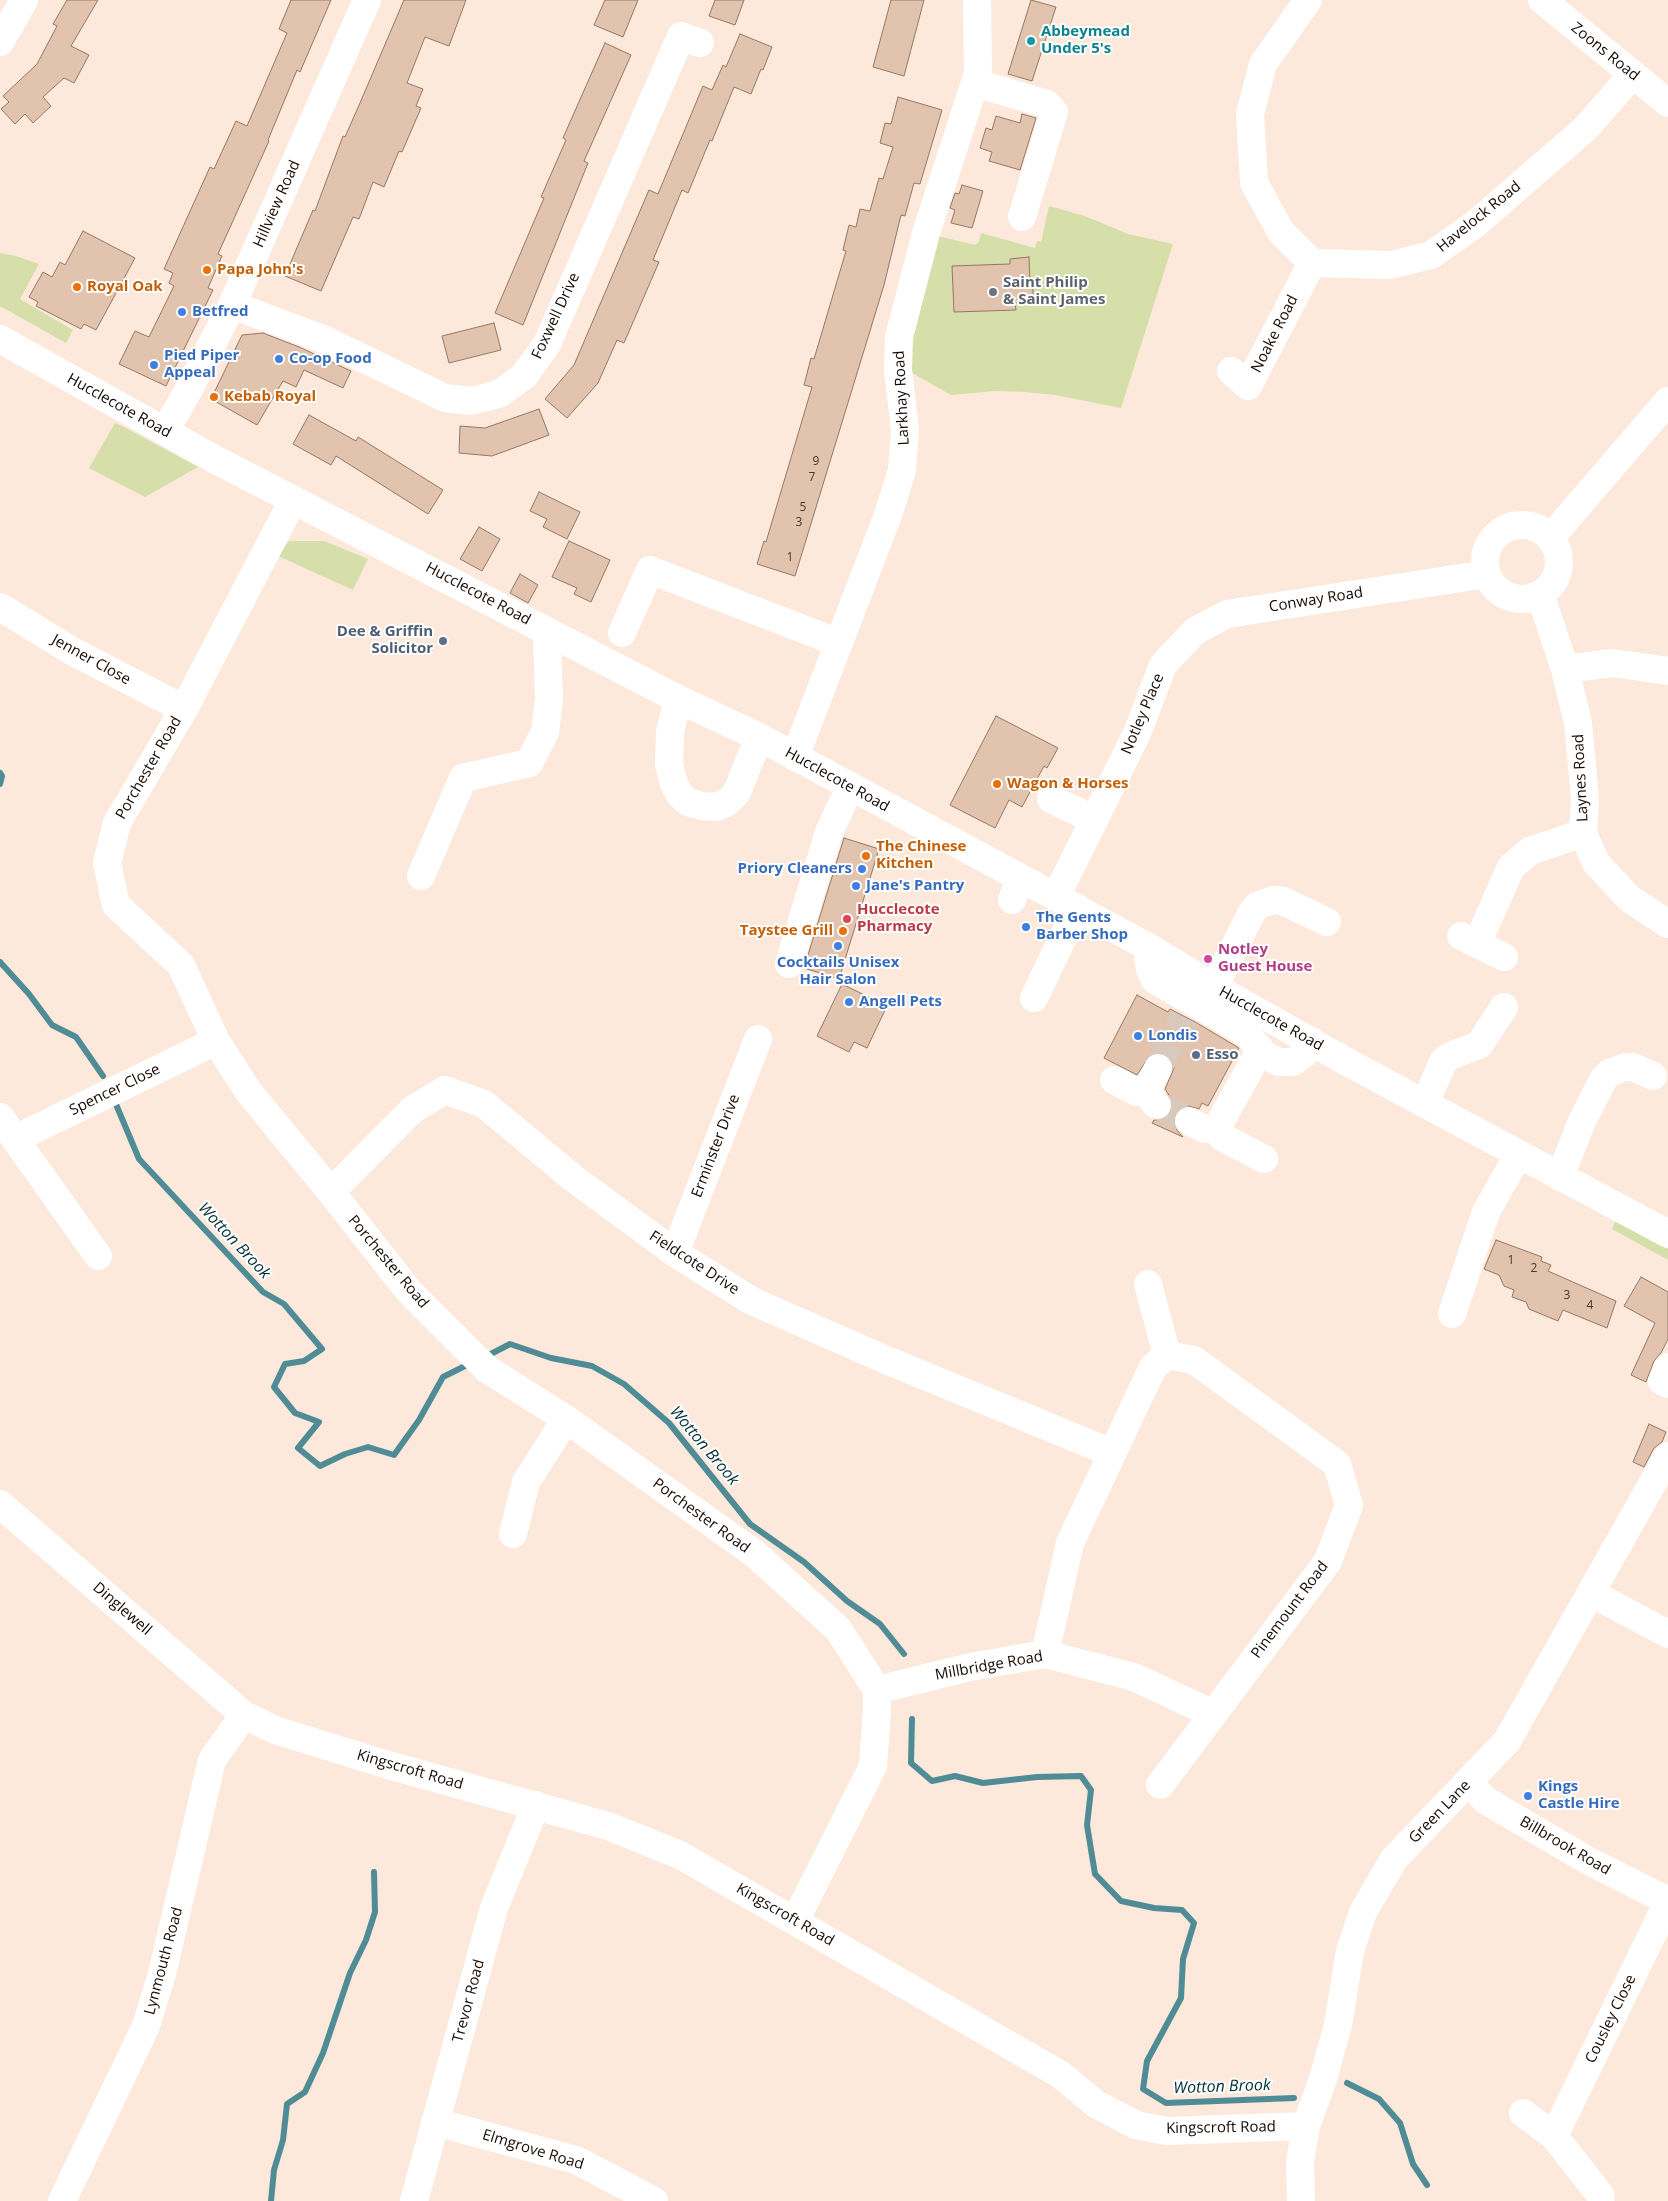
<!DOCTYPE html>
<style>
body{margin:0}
canvas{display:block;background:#fce9dc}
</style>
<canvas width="1668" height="2201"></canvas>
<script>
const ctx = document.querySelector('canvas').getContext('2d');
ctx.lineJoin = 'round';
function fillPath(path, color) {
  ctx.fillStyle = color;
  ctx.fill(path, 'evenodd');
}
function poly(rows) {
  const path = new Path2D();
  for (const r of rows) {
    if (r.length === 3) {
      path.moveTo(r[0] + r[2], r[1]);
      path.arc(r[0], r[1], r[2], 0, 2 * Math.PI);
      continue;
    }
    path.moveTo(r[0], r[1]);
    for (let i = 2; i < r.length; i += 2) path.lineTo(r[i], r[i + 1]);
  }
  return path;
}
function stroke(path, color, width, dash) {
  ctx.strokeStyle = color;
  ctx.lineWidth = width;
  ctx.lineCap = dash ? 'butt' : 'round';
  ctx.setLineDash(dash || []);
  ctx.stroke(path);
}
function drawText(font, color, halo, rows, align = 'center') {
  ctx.font = font + ' "Open Sans",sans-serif';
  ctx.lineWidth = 4;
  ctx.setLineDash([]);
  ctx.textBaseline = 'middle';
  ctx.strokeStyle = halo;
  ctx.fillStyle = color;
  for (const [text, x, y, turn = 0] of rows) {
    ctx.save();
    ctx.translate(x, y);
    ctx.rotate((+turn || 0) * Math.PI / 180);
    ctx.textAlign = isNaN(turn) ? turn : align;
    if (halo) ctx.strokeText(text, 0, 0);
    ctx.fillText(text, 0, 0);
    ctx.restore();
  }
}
fillPath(poly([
 [1049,206,1085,216,1128,234,1173,244,1121,408,1055,395,1026,392,996,391,951,395,912,373,906,359,938,236,975,245,979,242,981,233,1035,248,1037,241,1041,242],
 [0,253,16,256,39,264,20,299,73,330,66,343,0,306],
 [115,423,122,426,198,467,145,497,89,468],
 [289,541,324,541,368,559,353,590,278,556],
 [1616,1220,1668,1249,1668,1260,1612,1229]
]), '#d6deaa');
stroke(poly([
 [0,773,2,776,0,784],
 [0,962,29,994,52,1025,76,1037,103,1076],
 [115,1102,139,1159,263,1292,284,1304,322,1349,304,1361,285,1364,274,1387,295,1413,319,1422,298,1448,320,1466,345,1454,368,1447,394,1455,419,1420,443,1377,471,1363],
 [485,1357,510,1344,551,1358,592,1366,624,1384,669,1423,750,1524,804,1562,847,1601,880,1624,904,1654],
 [912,1719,911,1763,932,1781,955,1776,983,1783,1037,1777,1081,1776,1091,1790,1087,1825,1095,1874,1121,1901,1154,1908,1182,1910,1194,1923,1183,1959,1181,1998,1147,2061,1143,2089,1166,2103,1294,2098],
 [1347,2083,1379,2099,1400,2123,1413,2164,1427,2185],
 [271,2201,274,2170,283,2140,287,2104,305,2092,323,2053,350,1973,366,1940,375,1912,374,1872]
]), '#508c95', 6);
const building = poly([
 [67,0,98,0,71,46,89,55,74,83,64,78,43,97,51,106,33,123,25,114,15,124,1,109,9,102,3,96,37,64,57,26,53,24,67,0],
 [291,0,331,0,300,72,297,70,268,140,269,141,218,254,222,256,208,288,213,290,166,386,119,364,135,331,149,337,174,286,169,283,173,273,164,269,210,167,214,169,236,121,247,126,287,33,279,29,291,0],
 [404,0,466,0,449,46,425,37,407,83,423,89,416,106,421,108,402,152,399,151,384,187,373,182,359,219,353,217,321,291,285,276,313,210,315,211,343,136,345,137,360,103,404,0],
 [605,0,638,0,623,37,594,25,605,0],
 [715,0,744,0,735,25,709,16,715,0],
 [891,0,924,0,904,76,873,67,891,0],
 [1031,0,1056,7,1032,81,1008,74,1031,0],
 [740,34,772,47,763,70,761,69,751,94,734,87,712,141,710,140,688,193,682,190,653,260,659,262,624,343,617,340,598,383,567,418,545,399,574,365,649,190,658,194,703,86,712,90,723,65,726,67,740,34],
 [605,43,631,55,584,161,588,163,523,325,495,313,544,198,541,197,566,140,563,138,605,43],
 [898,97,942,110,920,184,914,183,905,216,901,215,884,285,795,576,757,564,764,541,766,542,812,387,804,385,811,358,814,359,846,251,843,250,849,225,856,227,860,209,870,211,879,178,883,179,893,147,880,143,885,123,891,124,898,97],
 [1022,114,1036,118,1020,170,989,161,992,152,980,148,986,128,992,130,996,116,1020,123,1022,114],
 [962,185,983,191,972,228,951,223,955,210,950,208,955,193,959,194,962,185],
 [83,231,135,258,96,330,84,324,81,329,36,306,38,302,29,297,43,272,52,277,60,262,65,265,83,231],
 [1029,257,1030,283,1033,283,1033,302,1015,303,1016,310,954,312,952,266,1010,264,1010,259,1029,257],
 [494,323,501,350,449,363,442,336,494,323],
 [263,333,299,347,351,371,343,388,304,370,296,387,283,381,257,425,211,399,242,335,263,333],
 [539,409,549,435,492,456,459,453,460,426,485,428,539,409],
 [309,415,356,441,358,437,443,490,428,514,336,456,331,465,293,444,309,415],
 [539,492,580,512,567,539,543,527,547,519,530,511,539,492],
 [479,527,500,539,482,571,460,559,479,527],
 [569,541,610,560,591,602,574,594,577,588,552,577,569,541],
 [520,574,538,585,528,603,510,593,520,574],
 [996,716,1058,748,1047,768,1044,766,1022,807,1009,800,995,828,950,805,996,716],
 [844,838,879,849,839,979,804,968,844,838],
 [842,984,887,1006,867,1048,854,1042,849,1052,817,1036,842,984],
 [1137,995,1168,1012,1170,1009,1197,1023,1239,1048,1208,1106,1202,1103,1199,1109,1188,1106,1181,1108,1175,1114,1174,1122,1176,1129,1183,1137,1152,1123,1154,1120,1161,1120,1168,1116,1172,1110,1172,1100,1165,1089,1174,1068,1171,1059,1165,1054,1158,1052,1150,1055,1137,1075,1104,1058,1137,995],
 [1496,1240,1542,1257,1541,1261,1551,1265,1548,1271,1616,1301,1607,1328,1563,1310,1558,1321,1529,1309,1526,1302,1512,1297,1514,1290,1504,1286,1499,1275,1484,1269,1496,1240],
 [1641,1277,1668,1292,1668,1339,1661,1353,1654,1361,1646,1382,1631,1375,1655,1323,1624,1306,1641,1277],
 [1649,1424,1666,1432,1662,1442,1654,1448,1644,1467,1633,1462,1649,1424]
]);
fillPath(building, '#e2c3ae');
stroke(building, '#947864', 1);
stroke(poly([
 [1158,1068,1184,1017],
 [1157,1105,1189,1121]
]), '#d9c8bc', 28, [28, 14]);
stroke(poly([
 [1308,0,1263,64,1250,114,1254,183,1281,232,1312,263,1391,265,1431,255,1474,225,1586,128,1632,75],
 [1542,0,1668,103],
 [0,42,24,0],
 [975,83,1047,104,1054,112,1022,217],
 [232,305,323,339,445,398,471,401,499,394,524,376,547,344,681,36,700,43],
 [0,339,216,460,678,699,759,737,1056,897,1150,948,1214,987,1349,1063,1668,1234],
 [1231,371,1248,386,1312,263],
 [165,431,188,391,232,305,367,0],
 [293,500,184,709,117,823,107,863,116,905,181,965,216,1041,248,1091,331,1192,408,1290,487,1369,566,1419,755,1554,838,1629,877,1690,877,1710,873,1766,795,1921],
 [1522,562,37],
 [1551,537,1668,401],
 [1540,594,1565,669,1578,723,1585,800,1583,833,1596,863,1630,899,1668,924],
 [0,607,72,651,184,709],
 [622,633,650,570,839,643],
 [1565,669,1612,663,1668,671],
 [678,699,670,732,669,765,674,784,680,795,688,802,702,806,716,807,728,802,737,792,759,737],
 [795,757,888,515,902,470,905,430,898,370,899,337,926,233,978,73,977,0],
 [1051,799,1093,819],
 [421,876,463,778,529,763,545,732,549,700,547,631],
 [1056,897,1137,733,1163,665,1195,631,1227,614,1487,574],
 [1012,900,1020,878],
 [1461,936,1504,957],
 [1477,944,1511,867,1530,851,1583,833],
 [1150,948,1148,958,1150,969,1155,980,1246,1033,1266,1056,1279,1062,1293,1062,1304,1054,1312,1041],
 [789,964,829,832,850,787],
 [1214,987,1252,912,1258,905,1274,900,1283,901,1327,922],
 [1034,998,1077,908],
 [1114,1080,1137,1092,1149,1091],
 [1425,1104,1443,1062,1450,1056,1479,1045,1504,1007],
 [1157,1105,1153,1101,1149,1091,1149,1086,1158,1068],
 [0,1117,15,1139,216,1041],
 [1189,1121,1205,1129,1214,1128,1218,1126,1253,1063,1258,1057,1266,1056],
 [1214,1128,1222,1137,1264,1159],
 [15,1139,98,1256],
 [1560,1177,1582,1121,1604,1078,1609,1073,1625,1067,1633,1067,1653,1076],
 [331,1192,412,1110,445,1090,484,1104,573,1178,675,1253,752,1301,884,1359,1112,1453],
 [675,1253,758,1039],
 [1148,1284,1167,1355],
 [1452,1314,1486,1212,1518,1155],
 [1668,1367,1662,1381,1668,1384],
 [0,1504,244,1715,275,1730,388,1765,608,1826,680,1855,1061,2075,1096,2104,1136,2125,1167,2131,1306,2126],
 [513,1534,526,1482,566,1419],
 [1591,1593,1668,1634],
 [1045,1654,1070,1543,1153,1367,1167,1355,1194,1360,1337,1464,1349,1505,1328,1561,1160,1785],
 [877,1690,970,1667,1045,1654,1134,1677,1213,1714],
 [1469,1782,1485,1800,1587,1860,1668,1901],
 [1523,2113,1554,2136,1668,1902],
 [435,2122,576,2160,654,2201],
 [1554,2136,1601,2196],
 [62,2201,146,2026,162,1974,212,1760,244,1715],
 [414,2201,494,1908,536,1805],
 [1301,2201,1300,2161,1306,2126,1323,2079,1338,2025,1350,1951,1363,1912,1394,1859,1507,1741,1668,1456]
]), '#fff', 28);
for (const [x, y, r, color] of [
 [1031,41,5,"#0f9aa8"],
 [207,270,5,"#e8710a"],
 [77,287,5,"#e8710a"],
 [993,292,5,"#6b7280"],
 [182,312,5,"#3f7fe0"],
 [279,359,5,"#3f7fe0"],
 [154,365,5,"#3f7fe0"],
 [214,397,5,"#e8710a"],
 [443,641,5,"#5c6f8a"],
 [997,784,5,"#e8710a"],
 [866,856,5,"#e8710a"],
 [862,869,5,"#3f7fe0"],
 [856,886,5,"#3f7fe0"],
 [847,919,5,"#e0444e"],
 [1026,927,5,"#3f7fe0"],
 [843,931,5,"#e8710a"],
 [838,946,5,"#3f7fe0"],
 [1208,959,5,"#d1479c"],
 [849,1002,5,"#3f7fe0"],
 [1138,1036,5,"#3f7fe0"],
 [1196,1055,5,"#5c6f8a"],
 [1528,1796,5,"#3f7fe0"]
]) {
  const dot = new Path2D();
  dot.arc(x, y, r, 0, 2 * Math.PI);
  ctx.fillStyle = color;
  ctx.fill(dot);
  stroke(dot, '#fff', 2);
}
drawText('12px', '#48382e', null, [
 ["9",816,462],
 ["7",812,478],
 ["5",803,508],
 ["3",799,523],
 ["1",790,558],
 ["1",1511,1261],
 ["2",1534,1269],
 ["3",1567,1296],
 ["4",1590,1306]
]);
drawText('bold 15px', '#0d838f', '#fff', [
 ["Abbeymead",1041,32],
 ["Under 5's",1041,49]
], 'left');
drawText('15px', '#140a04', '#fff', [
 ["Zoons Road",1605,52,39],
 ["Hillview Road",277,204,-66],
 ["Havelock Road",1479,217,-39],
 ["Foxwell Drive",556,316,-65],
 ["Noake Road",1275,334,-63],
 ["Larkhay Road",902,398,-93],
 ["Hucclecote Road",119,406,29],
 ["Hucclecote Road",478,594,28],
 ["Conway Road",1316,600,-9],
 ["Jenner Close",91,660,29],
 ["Notley Place",1143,714,-67],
 ["Porchester Road",149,768,-60],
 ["Laynes Road",1581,778,-93],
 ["Hucclecote Road",837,780,29],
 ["Hucclecote Road",1271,1019,29],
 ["Spencer Close",115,1090,-26],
 ["Erminster Drive",716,1146,-69],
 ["Porchester Road",388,1262,50],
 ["Fieldcote Drive",694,1263,33],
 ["Porchester Road",701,1516,36],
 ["Dinglewell",122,1609,41],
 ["Pinemount Road",1290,1610,-53],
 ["Millbridge Road",989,1666,-10],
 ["Kingscroft Road",410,1770,16],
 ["Green Lane",1440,1812,-46],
 ["Billbrook Road",1565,1846,30],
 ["Kingscroft Road",785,1915,30],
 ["Lynmouth Road",164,1961,-75],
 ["Trevor Road",469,2001,-75],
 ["Cousley Close",1611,2019,-64],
 ["Kingscroft Road",1221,2128,-1],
 ["Elmgrove Road",533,2150,17]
]);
drawText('bold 15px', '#c56008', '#fff', [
 ["Papa John's",217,270],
 ["Royal Oak",87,287],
 ["Kebab Royal",224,397],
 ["Wagon & Horses",1007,784],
 ["The Chinese",876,847],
 ["Kitchen",876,864],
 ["Taystee Grill",833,931,"right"]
], 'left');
drawText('bold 15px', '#5b616d', '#fff', [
 ["Saint Philip",1003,283],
 ["& Saint James",1003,300]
], 'left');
drawText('bold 15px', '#366cbe', '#fff', [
 ["Betfred",192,312],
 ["Pied Piper",164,356],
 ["Appeal",164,373],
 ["Co-op Food",289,359],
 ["Priory Cleaners",852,869,"right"],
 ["Jane's Pantry",866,886],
 ["The Gents",1036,918],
 ["Barber Shop",1036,935],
 ["Cocktails Unisex",838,963,"center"],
 ["Hair Salon",838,980,"center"],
 ["Angell Pets",859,1002],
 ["Londis",1148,1036],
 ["Kings",1538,1787],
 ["Castle Hire",1538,1804]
], 'left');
drawText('bold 15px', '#4e5e75', '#fff', [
 ["Dee & Griffin",433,632],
 ["Solicitor",433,649],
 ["Esso",1206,1055,"left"]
], 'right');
drawText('bold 15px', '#be3a42', '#fff', [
 ["Hucclecote",857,910],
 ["Pharmacy",857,927]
], 'left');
drawText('bold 15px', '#b23c85', '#fff', [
 ["Notley",1218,950],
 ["Guest House",1218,967]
], 'left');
drawText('italic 16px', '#023037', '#fff', [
 ["Wotton Brook",234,1241,47],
 ["Wotton Brook",704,1446,50],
 ["Wotton Brook",1222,2087,-2]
]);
</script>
